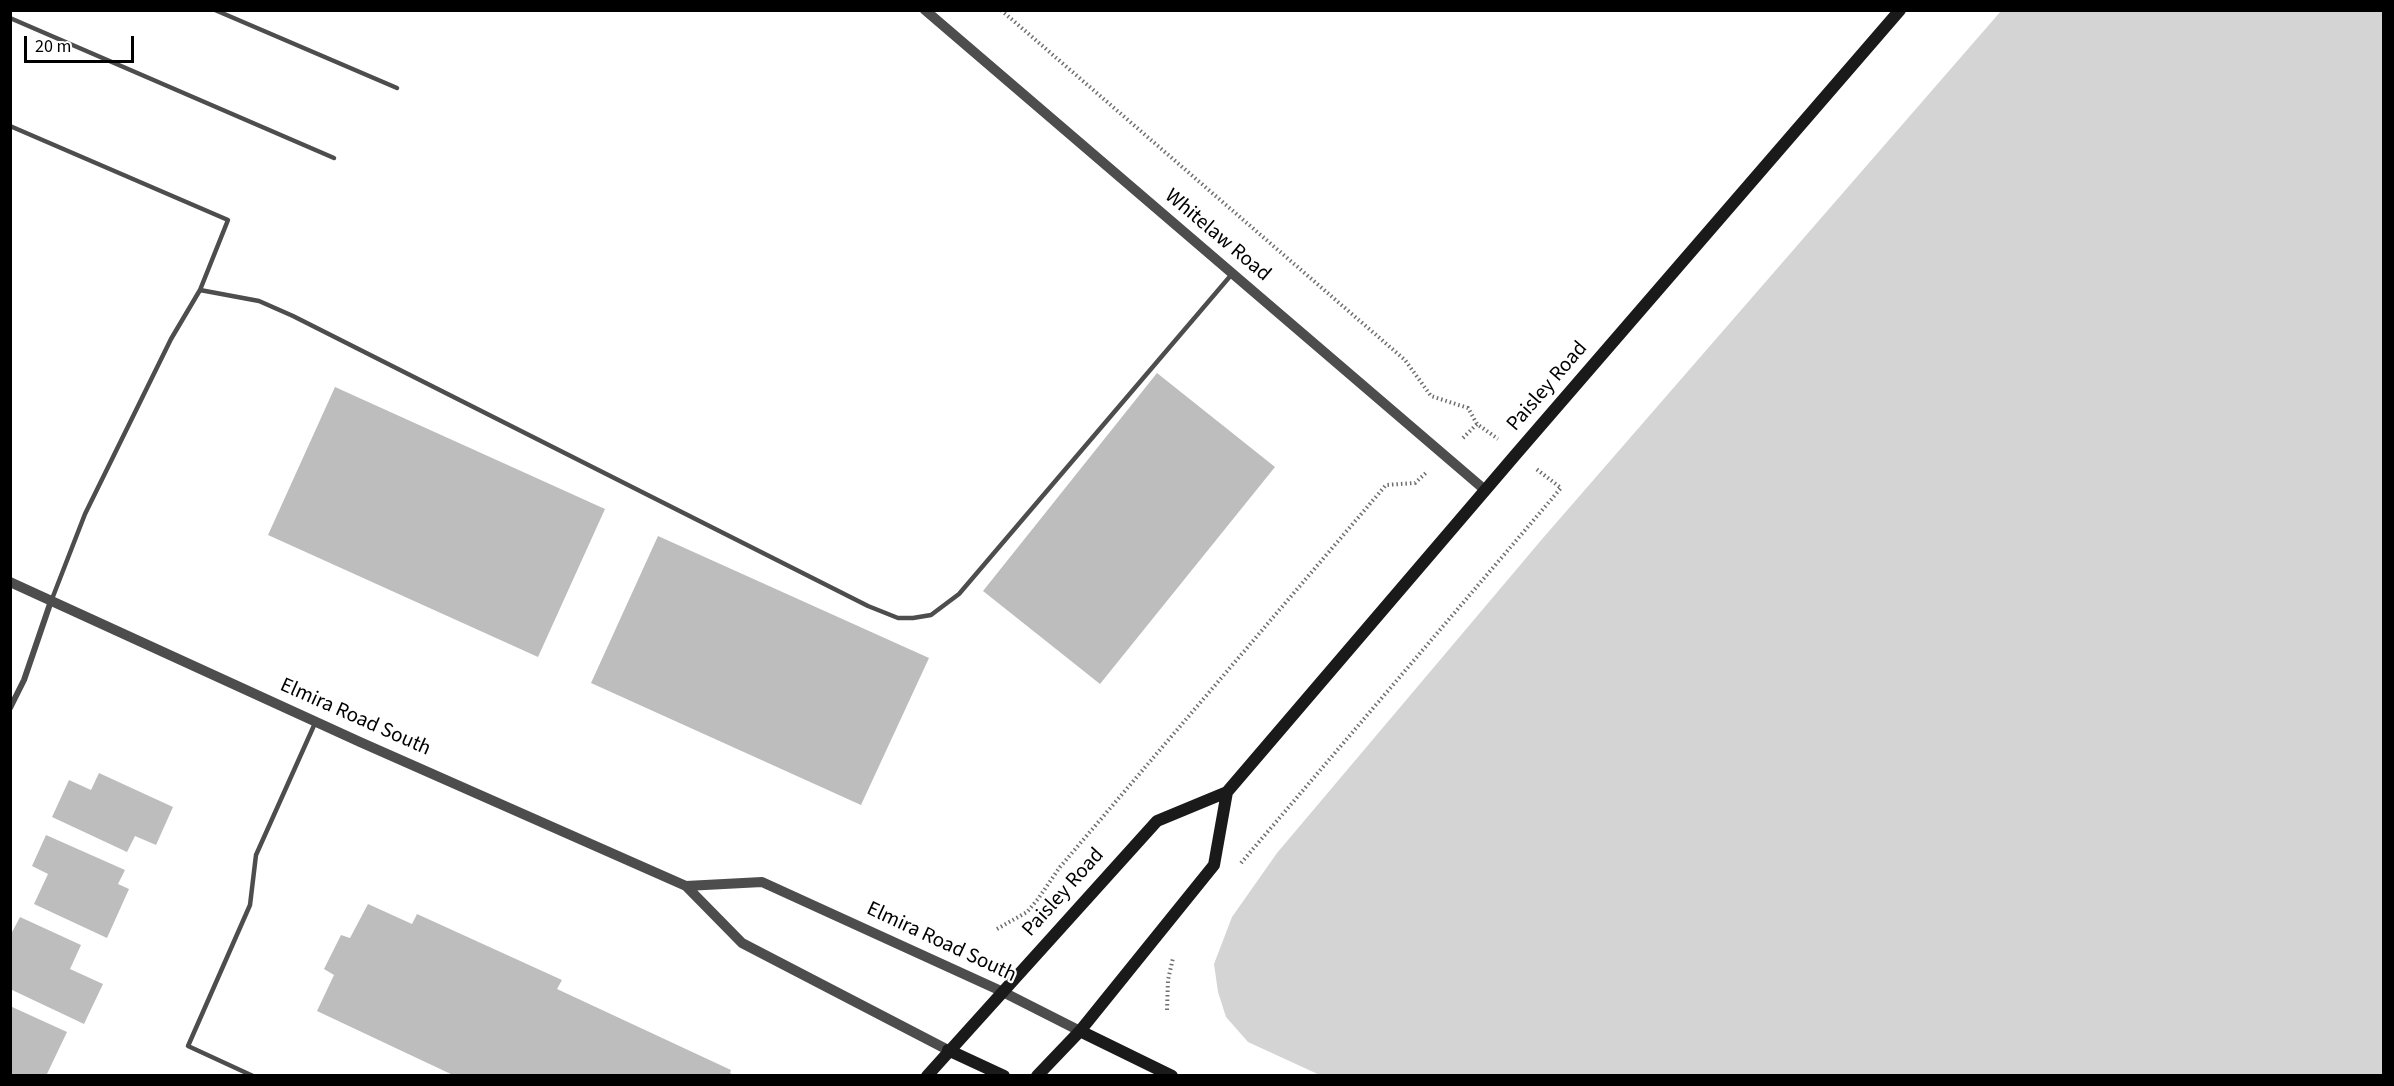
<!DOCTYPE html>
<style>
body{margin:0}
#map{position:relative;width:2394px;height:1086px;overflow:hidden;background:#fff;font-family:"Source Sans 3",sans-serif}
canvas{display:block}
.frame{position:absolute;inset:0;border:12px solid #000;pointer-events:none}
.scale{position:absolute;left:24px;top:36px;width:110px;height:27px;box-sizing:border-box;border:3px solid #000;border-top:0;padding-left:8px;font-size:18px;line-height:21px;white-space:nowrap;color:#000;-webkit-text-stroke:4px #fff;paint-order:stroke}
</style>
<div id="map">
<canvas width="2394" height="1086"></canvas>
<div class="frame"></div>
<div class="scale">20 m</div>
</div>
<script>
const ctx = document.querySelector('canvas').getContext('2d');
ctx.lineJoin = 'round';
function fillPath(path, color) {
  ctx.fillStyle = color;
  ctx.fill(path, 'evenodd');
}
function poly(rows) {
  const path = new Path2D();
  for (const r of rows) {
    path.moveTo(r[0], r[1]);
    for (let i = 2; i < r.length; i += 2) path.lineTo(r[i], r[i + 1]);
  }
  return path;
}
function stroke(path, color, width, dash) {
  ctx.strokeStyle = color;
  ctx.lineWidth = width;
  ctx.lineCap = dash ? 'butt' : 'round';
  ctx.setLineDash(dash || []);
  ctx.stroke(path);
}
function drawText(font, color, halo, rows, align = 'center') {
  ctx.font = font + ' "Source Sans 3",sans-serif';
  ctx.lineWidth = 4.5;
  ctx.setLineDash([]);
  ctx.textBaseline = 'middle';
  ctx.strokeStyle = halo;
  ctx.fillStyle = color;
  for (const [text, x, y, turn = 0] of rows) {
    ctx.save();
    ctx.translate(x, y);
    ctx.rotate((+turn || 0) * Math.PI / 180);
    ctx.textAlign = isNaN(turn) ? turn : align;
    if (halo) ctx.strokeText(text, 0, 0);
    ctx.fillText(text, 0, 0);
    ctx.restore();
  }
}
fillPath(poly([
 [2001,11,2383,11,2383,1075,1322,1076,1248,1042,1226,1017,1218,992,1214,964,1232,917,1277,853,1543,538]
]), '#d4d4d4');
fillPath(poly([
 [1157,373,1275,467,1100,684,983,591],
 [335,387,605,509,538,657,268,535],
 [658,536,929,658,861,805,591,683],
 [99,773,173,807,156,845,135,836,127,852,52,817,69,780,91,790],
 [46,835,125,870,118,884,129,889,107,938,34,904,48,874,32,866],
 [368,904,412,924,417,914,562,980,557,989,731,1070,730,1073,736,1076,455,1076,317,1011,334,975,324,969,341,935,350,938],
 [20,917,81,945,70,969,103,984,84,1024,10,989,10,936],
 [10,1006,67,1032,46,1076,10,1076]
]), '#bdbdbd');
stroke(poly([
 [1001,10,1405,360,1431,396,1468,408,1477,424,1498,439],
 [1463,438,1477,424],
 [1241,863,1561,488,1535,468],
 [997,929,1027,912,1038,899,1060,867,1386,485,1415,483,1427,472],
 [1167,1010,1168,980,1173,958]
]), '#6f6f6f', 4, [1.5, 3]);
stroke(poly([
 [215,10,397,88],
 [10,18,334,158],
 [10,126,228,220,200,290],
 [52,599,85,514,171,339,200,290,259,301,293,316,868,606,898,618,913,618,931,615,959,594,1232,274],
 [253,1076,188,1046,250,905,256,855,316,721]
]), '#4d4d4d', 4.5);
stroke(poly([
 [10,708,24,680,51,601]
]), '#4d4d4d', 6);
stroke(poly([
 [925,10,1485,490],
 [10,582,360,742,686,886,742,943,948,1050],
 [686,886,762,882,1001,991,1080,1031]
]), '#4d4d4d', 10);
stroke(poly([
 [1080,1031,1172,1076],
 [948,1050,1004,1076],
 [927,1076,1157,821,1227,792,1517,453,1900,10],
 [1037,1076,1080,1031,1214,865,1227,792]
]), '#1a1a1a', 12);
drawText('21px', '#000', '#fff', [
 ["Whitelaw Road",1217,236,40],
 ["Paisley Road",1548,387,-49],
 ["Elmira Road South",355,718,24],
 ["Paisley Road",1064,893,-48],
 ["Elmira Road South",941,943,25]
]);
</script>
